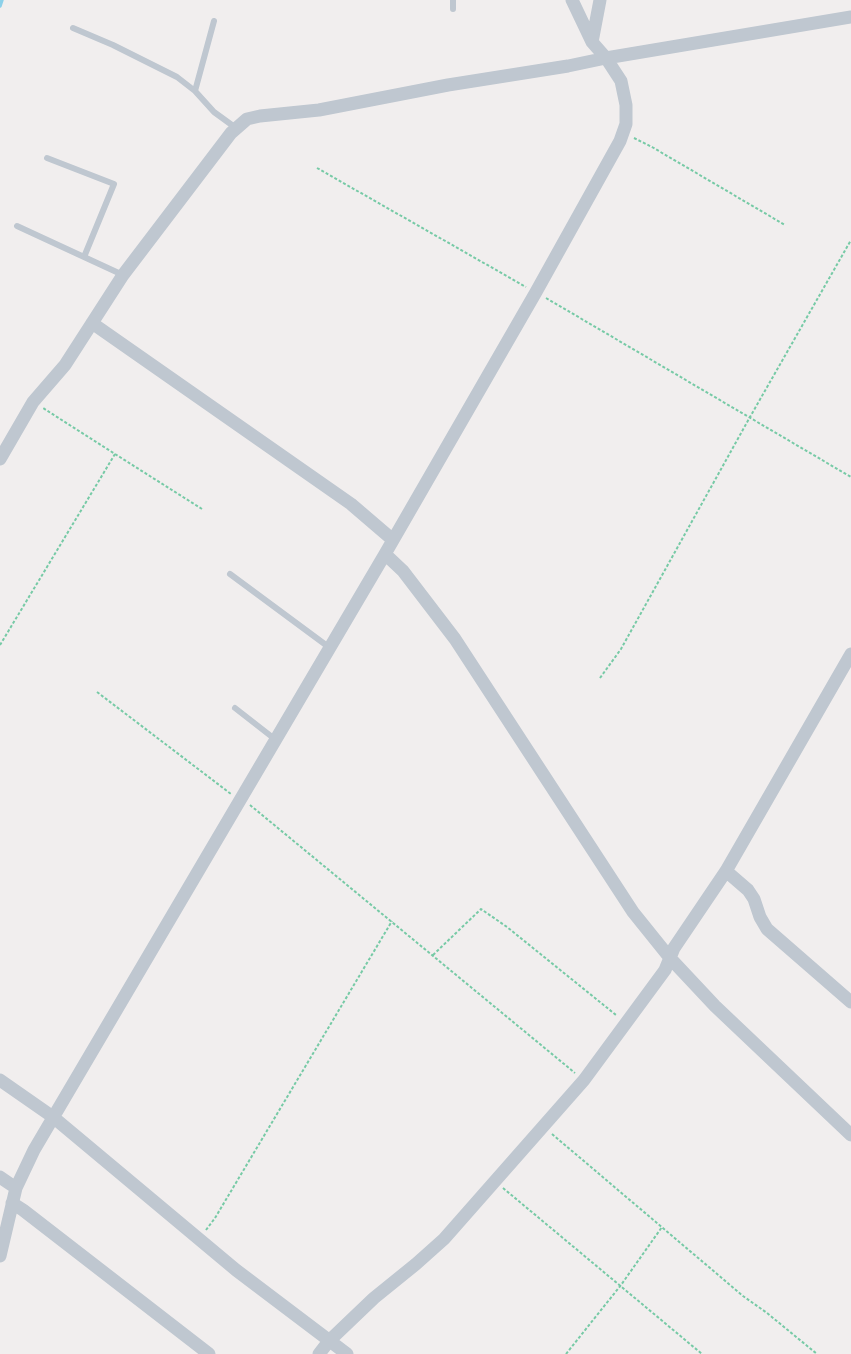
<!DOCTYPE html>
<style>
body{margin:0}
canvas{display:block;background:#f1eeee}
</style>
<canvas width="851" height="1354"></canvas>
<script>
const ctx = document.querySelector('canvas').getContext('2d');
ctx.lineJoin = 'round';
function poly(rows) {
  const path = new Path2D();
  for (const r of rows) {
    path.moveTo(r[0], r[1]);
    for (let i = 2; i < r.length; i += 2) path.lineTo(r[i], r[i + 1]);
  }
  return path;
}
function stroke(path, color, width, dash) {
  ctx.strokeStyle = color;
  ctx.lineWidth = width;
  ctx.lineCap = dash ? 'butt' : 'round';
  ctx.setLineDash(dash || []);
  ctx.stroke(path);
}
stroke(poly([
 [0,6,2,0]
]), '#8cd0e9', 3.5);
stroke(poly([
 [634,138,652,147,785,225],
 [317,168,526,287],
 [546,298,851,477],
 [115,454,202,509],
 [0,645,115,454,43,408],
 [600,678,621,649,750,417,851,240],
 [97,692,231,794],
 [250,805,575,1073],
 [433,955,481,909,507,927,616,1015],
 [552,1134,743,1296,767,1313,817,1354],
 [503,1188,702,1354],
 [206,1230,215,1218,392,921],
 [566,1354,621,1285,662,1227]
]), '#77caa6', 2, [3, 2]);
stroke(poly([
 [453,9,453,0],
 [73,28,113,45,177,77,195,91,214,112,236,128],
 [195,91,214,21],
 [47,158,114,184,84,257],
 [17,226,123,275],
 [230,574,330,648],
 [235,708,276,740]
]), '#bfc7d0', 6);
stroke(poly([
 [592,42,600,0],
 [92,323,351,504,393,540],
 [0,459,33,402,65,365,123,275,231,133,247,119,260,116,319,110,448,85,568,66,606,58,851,17],
 [385,554,403,571,455,639,633,912,670,958,715,1006,851,1135],
 [726,871,748,890,754,899,760,917,767,929,851,1002],
 [0,1080,53,1117,236,1270,347,1354],
 [0,1177,16,1188],
 [12,1203,23,1210,209,1354],
 [0,1256,16,1188,34,1150,385,554,536,292,620,141,626,124,626,105,621,81,606,58,592,42,572,0],
 [319,1354,329,1341,374,1298,416,1264,444,1239,584,1080,665,970,674,948,726,871,851,654]
]), '#bfc7d0', 13);
</script>
